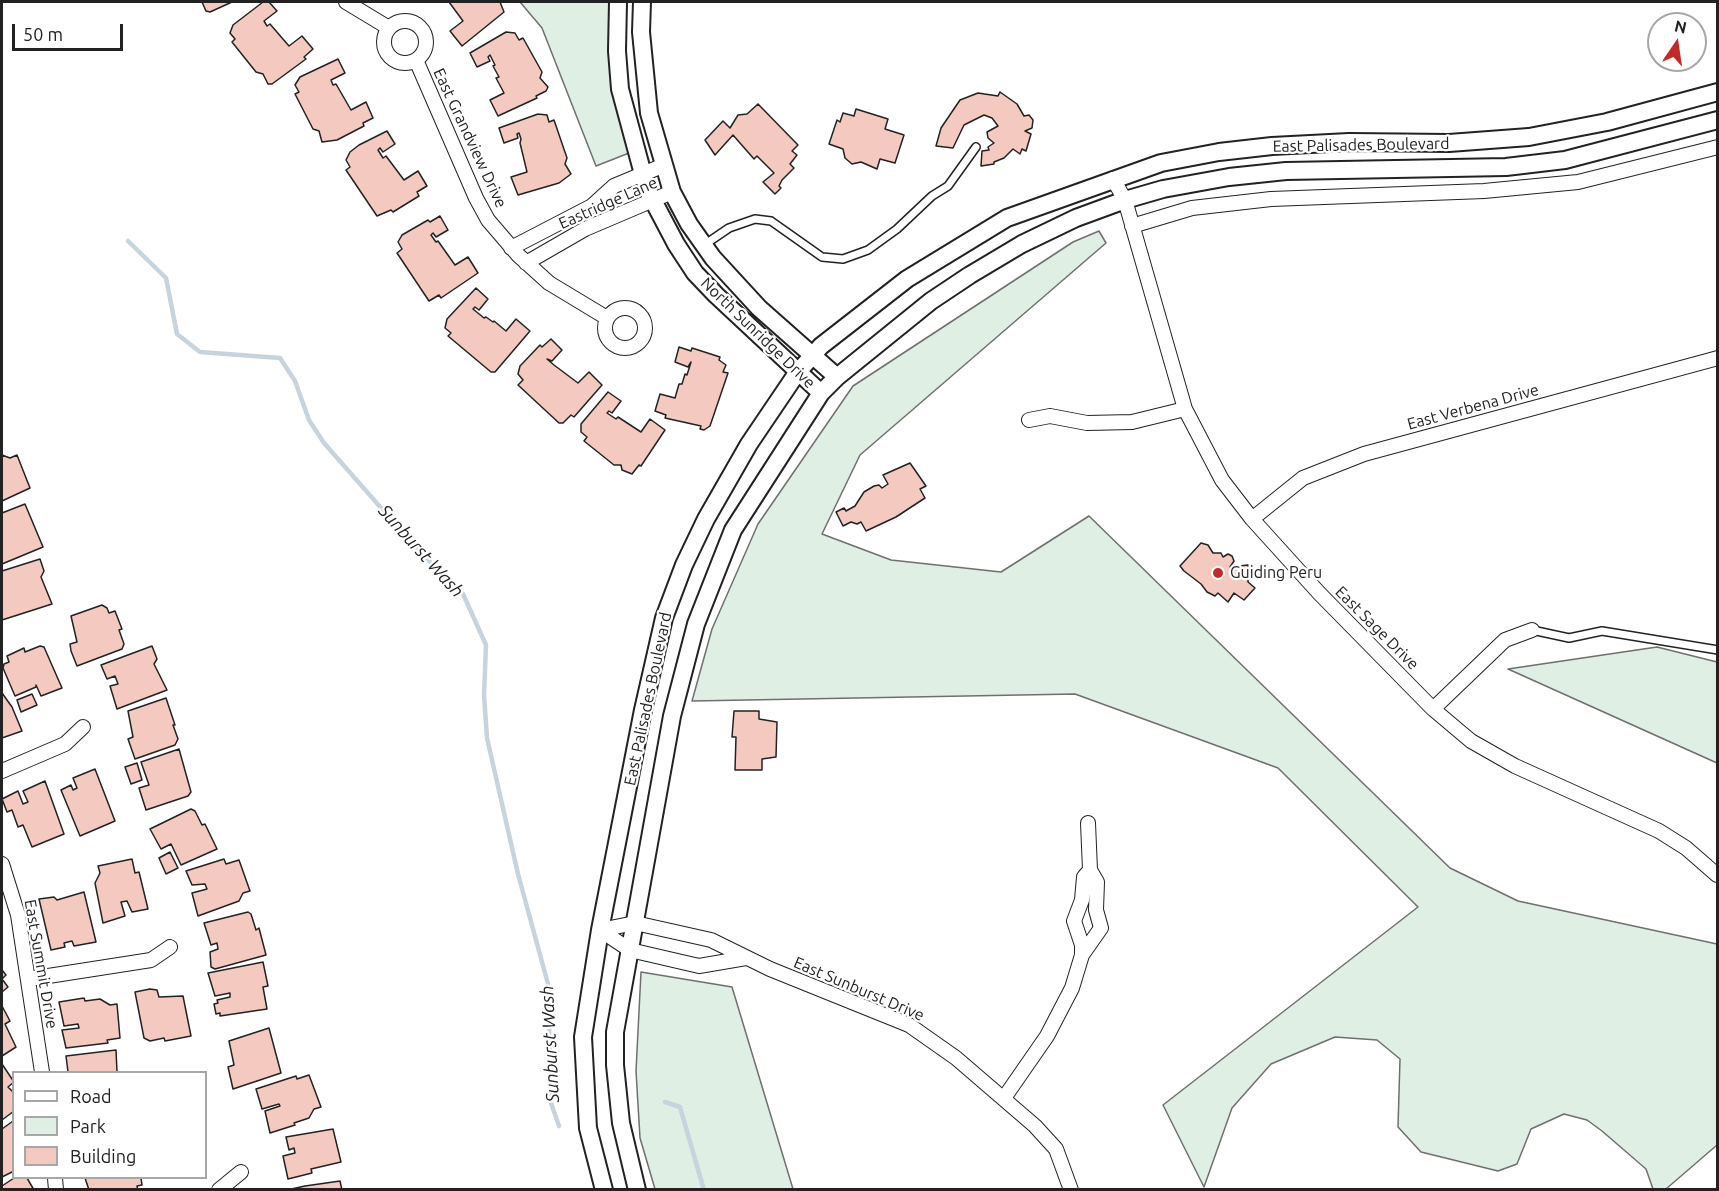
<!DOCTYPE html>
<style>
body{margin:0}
#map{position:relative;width:1719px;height:1191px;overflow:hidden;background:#fff;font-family:Ubuntu,sans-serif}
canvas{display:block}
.frame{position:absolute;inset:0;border:3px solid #222;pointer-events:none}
.legend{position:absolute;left:12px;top:1071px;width:195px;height:108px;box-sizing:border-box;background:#fff;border:2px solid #a7a7a7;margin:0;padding:8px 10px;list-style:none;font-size:18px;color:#222}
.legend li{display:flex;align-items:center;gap:12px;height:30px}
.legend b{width:30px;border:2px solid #a7a7a7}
.north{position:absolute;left:1647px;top:12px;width:60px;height:60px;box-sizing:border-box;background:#fff;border:2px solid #a7a7a7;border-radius:50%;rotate:13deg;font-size:16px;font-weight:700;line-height:24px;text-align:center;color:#222}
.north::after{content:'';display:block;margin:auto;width:21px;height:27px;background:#c62828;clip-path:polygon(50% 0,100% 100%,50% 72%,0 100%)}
.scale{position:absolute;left:12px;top:24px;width:111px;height:27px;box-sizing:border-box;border:3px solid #222;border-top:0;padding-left:8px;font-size:18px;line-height:21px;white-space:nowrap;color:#222;-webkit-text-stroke:4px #fff;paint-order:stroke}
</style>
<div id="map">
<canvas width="1719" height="1191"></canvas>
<div class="frame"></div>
<ul class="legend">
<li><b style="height:8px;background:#fff"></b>Road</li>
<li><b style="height:16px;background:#e0efe3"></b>Park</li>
<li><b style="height:16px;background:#f3c9c0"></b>Building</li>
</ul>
<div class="north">N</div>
<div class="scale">50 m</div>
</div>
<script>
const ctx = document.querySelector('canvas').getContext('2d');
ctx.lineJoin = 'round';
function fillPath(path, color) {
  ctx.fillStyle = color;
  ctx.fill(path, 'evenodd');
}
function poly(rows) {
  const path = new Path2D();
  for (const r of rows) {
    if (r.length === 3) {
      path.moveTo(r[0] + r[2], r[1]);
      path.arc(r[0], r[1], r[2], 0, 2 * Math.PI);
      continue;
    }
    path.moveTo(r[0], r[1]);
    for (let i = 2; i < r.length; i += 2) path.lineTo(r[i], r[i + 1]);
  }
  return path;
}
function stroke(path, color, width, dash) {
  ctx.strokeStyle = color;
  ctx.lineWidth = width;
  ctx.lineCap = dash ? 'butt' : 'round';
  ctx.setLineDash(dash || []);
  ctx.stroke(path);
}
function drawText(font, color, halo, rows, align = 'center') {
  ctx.font = font + ' Ubuntu,sans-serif';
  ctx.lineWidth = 4.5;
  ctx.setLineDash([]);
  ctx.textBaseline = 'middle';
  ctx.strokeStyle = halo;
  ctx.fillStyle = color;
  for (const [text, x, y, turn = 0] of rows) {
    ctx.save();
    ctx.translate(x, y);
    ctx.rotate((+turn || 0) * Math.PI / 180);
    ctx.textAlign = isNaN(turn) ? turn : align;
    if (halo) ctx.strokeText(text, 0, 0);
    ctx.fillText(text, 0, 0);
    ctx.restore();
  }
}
const green = poly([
 [520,2,610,2,611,43,629,153,596,166,542,28,520,2],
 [1099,231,1106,243,860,455,822,534,891,560,1001,572,1089,516,1450,868,1518,901,1717,944,1717,1145,1666,1189,1653,1189,1646,1169,1602,1131,1587,1120,1564,1114,1531,1129,1517,1164,1498,1171,1421,1152,1398,1127,1400,1059,1377,1040,1335,1037,1271,1064,1232,1108,1204,1187,1163,1105,1418,907,1278,768,1075,694,692,701,712,629,758,524,853,386,1073,242,1099,231],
 [1657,647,1717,662,1717,763,1508,669,1657,647],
 [641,972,732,987,793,1189,655,1189,640,1138,636,1071,641,972]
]);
fillPath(green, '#e0efe3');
stroke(green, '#6f6f6f', 1.5);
stroke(poly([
 [128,241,166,278,177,334,200,352,280,358,295,381,309,420,324,443,418,550,463,594,486,645,484,695,487,738,518,874,548,984,551,1103,559,1126],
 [665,1102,680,1107,704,1190]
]), '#c7d3dd', 4.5);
const building = poly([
 [202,2,232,2,210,12,206,11,202,2],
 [263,2,269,2,277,11,264,21,267,26,270,24,289,46,302,36,313,49,304,57,306,59,272,84,268,84,263,74,256,72,232,42,235,39,230,33,233,25,263,2],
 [449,2,500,2,504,12,462,46,450,31,463,21,449,2],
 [506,32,515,33,519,40,523,38,542,72,540,78,548,87,546,91,536,96,537,98,498,116,490,100,504,93,496,78,499,77,493,66,495,65,490,55,488,57,490,61,477,67,470,53,506,32],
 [338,59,345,73,331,80,333,85,336,84,351,110,366,102,373,118,363,123,364,126,337,140,322,142,319,131,313,129,295,94,299,92,295,85,300,77,338,59],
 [1000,92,1017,104,1024,116,1029,115,1033,120,1032,128,1025,131,1031,134,1026,151,1022,149,1020,154,1013,149,1004,158,994,162,994,164,981,166,982,151,989,150,988,147,994,143,988,138,987,132,998,126,992,118,984,115,964,125,953,148,936,146,941,128,960,100,978,93,998,96,1000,92],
 [758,104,798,145,792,151,797,155,790,164,794,168,782,180,779,186,781,188,775,194,763,182,774,173,757,156,754,159,733,135,715,155,705,140,723,121,730,128,738,115,747,114,758,104],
 [856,109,888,119,885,129,904,135,895,163,880,159,877,169,861,162,852,164,845,158,843,149,829,144,837,120,840,122,843,113,854,116,856,109],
 [538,114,547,115,549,122,554,120,567,158,565,164,571,174,559,183,518,195,511,177,527,172,520,143,521,139,519,133,517,134,518,138,504,143,499,128,538,114],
 [387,131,395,144,383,152,380,148,378,150,383,158,386,156,404,180,418,171,427,186,417,192,419,196,393,212,391,210,377,216,346,170,350,167,346,160,350,152,359,145,387,131],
 [440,216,448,230,436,237,433,233,431,235,436,242,438,241,455,265,468,257,478,273,441,298,439,295,429,301,397,253,402,249,398,242,402,235,428,220,430,222,440,216],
 [476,288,488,299,479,310,475,307,473,309,484,318,486,317,493,322,494,321,506,331,516,319,530,331,495,372,491,372,448,336,451,333,445,328,447,319,476,288],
 [551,339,562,350,552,361,547,359,554,365,578,383,589,372,602,385,574,417,571,415,563,423,559,423,518,385,523,380,518,374,520,366,540,345,542,347,551,339],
 [679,347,691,351,692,348,720,357,719,360,726,365,723,372,728,373,710,426,704,430,700,429,701,426,665,418,666,415,655,411,660,394,675,398,679,384,682,384,685,374,687,375,691,362,688,367,675,362,679,347],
 [608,392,621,401,612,413,609,411,607,413,616,419,618,417,641,432,650,419,665,430,641,466,639,465,632,474,622,470,621,465,614,465,584,441,587,437,581,432,581,424,608,392],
 [2,455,10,458,17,455,30,488,2,501,2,455],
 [910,463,926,486,920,489,925,498,896,517,866,531,861,522,857,524,851,522,843,526,836,512,844,508,846,511,855,506,864,492,874,486,879,485,882,488,888,484,883,475,910,463],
 [25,504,43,547,2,564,2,513,25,504],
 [1201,543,1208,545,1213,553,1221,553,1223,557,1228,554,1232,556,1234,561,1230,567,1248,565,1248,582,1255,588,1244,600,1234,593,1228,602,1218,593,1215,596,1207,592,1201,584,1184,571,1180,566,1201,543],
 [40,559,44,571,41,577,52,604,2,620,2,571,40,559],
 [102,605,107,608,109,613,115,611,122,629,119,630,124,644,122,649,77,666,71,651,70,644,77,642,71,616,102,605],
 [40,646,44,647,62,688,41,696,36,685,36,687,15,696,3,668,4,664,9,662,7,656,24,648,25,652,40,646],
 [152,646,157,659,154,664,167,690,117,709,110,686,118,684,115,676,107,679,101,665,152,646],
 [2,693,12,707,22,731,2,738,2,693],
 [32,694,37,705,21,712,17,700,32,694],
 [166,698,175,725,173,725,178,739,175,745,135,759,128,739,133,737,128,711,166,698],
 [734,711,759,711,759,719,777,722,776,757,762,759,762,770,735,770,736,737,732,737,734,711],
 [179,749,191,792,188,796,146,810,139,788,149,785,141,762,179,749],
 [137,763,142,780,131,784,125,767,137,763],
 [95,769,115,821,80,836,61,790,71,785,73,790,77,788,73,778,95,769],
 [45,781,64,834,32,847,23,825,18,827,12,810,7,812,2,799,18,791,23,804,28,802,23,791,45,781],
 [191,809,195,811,202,825,205,824,217,849,181,865,171,844,161,849,150,829,191,809],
 [170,852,178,868,166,874,159,858,170,852],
 [132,859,135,873,139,872,148,909,132,912,127,901,121,902,125,916,103,923,95,883,100,873,98,866,132,859],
 [224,859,226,864,239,860,250,891,243,893,239,901,198,916,192,893,207,889,205,884,192,885,186,871,224,859],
 [84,892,96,942,74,946,72,941,64,943,65,947,51,950,39,899,54,897,57,900,84,892],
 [248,912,251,914,256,930,259,928,266,955,215,969,211,967,210,952,218,949,217,943,211,945,204,923,248,912],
 [263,962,268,986,263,987,267,1009,220,1016,220,1013,216,1014,214,1004,218,1003,217,1000,230,997,230,993,215,996,208,973,263,962],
 [2,970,6,975,2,979,8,987,2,992,2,970],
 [150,989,157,990,159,997,183,996,191,1036,165,1041,164,1038,150,1041,144,1038,135,992,150,989],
 [84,998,85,1001,100,999,110,1005,117,1004,120,1038,107,1040,108,1043,66,1048,62,1030,79,1028,78,1024,64,1026,59,1002,84,998],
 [2,1006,10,1021,5,1024,16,1047,2,1056,2,1006],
 [269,1028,281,1073,233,1089,228,1067,234,1065,229,1041,269,1028],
 [116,1050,117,1072,68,1072,66,1056,116,1050],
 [2,1064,14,1082,8,1087,14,1093,14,1111,2,1120,2,1064],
 [309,1075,321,1107,314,1109,309,1118,294,1123,295,1125,270,1133,265,1111,280,1106,279,1104,262,1109,256,1089,296,1076,297,1079,309,1075],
 [13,1121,14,1171,2,1177,2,1129,13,1121],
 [333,1129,341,1162,311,1169,312,1173,288,1179,283,1156,295,1153,294,1148,289,1150,286,1137,333,1129],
 [14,1178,27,1178,34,1190,2,1190,2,1186,14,1178],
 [85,1178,141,1178,142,1185,137,1186,138,1190,89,1190,85,1178],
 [340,1181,342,1190,287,1190,305,1186,340,1181]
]);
fillPath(building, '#f3c9c0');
stroke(building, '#222', 1.5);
const service = poly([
 [704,245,729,228,755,219,771,221,822,257,843,259,868,250,897,229,932,196,948,186,976,147],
 [1532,630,1569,638,1602,631,1718,650]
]);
const minor = poly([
 [346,2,389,28],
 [405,42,21],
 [416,60,476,198,488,220,518,255,549,283,607,318],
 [1113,179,1125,200,1185,409,1222,480,1252,519,1319,593,1433,709,1471,741,1515,766,1659,831,1686,848,1717,875],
 [1132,226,1192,208,1271,199,1484,191,1578,182,1718,147],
 [511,248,592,206,614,186,662,166],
 [526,263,585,229,672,192],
 [625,328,20],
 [1029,420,1050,416,1087,423,1132,422,1185,409],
 [1252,519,1303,478,1364,454,1718,358],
 [1433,709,1505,640,1532,630],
 [2,771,65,744,83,727],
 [2,864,18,915,42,1072],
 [600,930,635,923,711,940,770,969,909,1025,956,1058,1035,1126,1056,1149,1071,1190],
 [600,930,630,950,699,966,746,958],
 [1082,955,1101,928,1096,910,1097,882,1090,870,1088,823],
 [29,979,151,960,170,947],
 [1004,1098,1047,1036,1072,988,1082,955,1082,945,1074,921,1082,900,1084,877,1090,870],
 [55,1178,56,1190],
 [219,1190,241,1172]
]);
const tertiary = poly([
 [618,2,617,51,620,89,647,189,676,244,695,273,716,295,821,393],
 [642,2,641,32,649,113,672,192,689,224,713,258,759,308,837,377],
 [604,1190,588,1128,583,1037,600,930,643,710,664,618,684,565,706,519,749,444,797,373,821,346,907,279,1007,218,1161,163,1219,152,1272,146,1349,142,1449,143,1529,137,1607,122,1718,92],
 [637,1190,621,1123,615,1065,615,1032,672,716,696,624,733,530,821,393,837,377,931,301,970,275,1022,244,1076,218,1125,200,1163,189,1229,177,1286,171,1506,167,1565,160,1718,120]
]);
stroke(service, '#222', 10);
stroke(minor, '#222', 16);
stroke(tertiary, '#222', 20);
stroke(service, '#fff', 7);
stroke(minor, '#fff', 14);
stroke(tertiary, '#fff', 16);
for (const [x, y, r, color] of [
 [1218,573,6,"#c62828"]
]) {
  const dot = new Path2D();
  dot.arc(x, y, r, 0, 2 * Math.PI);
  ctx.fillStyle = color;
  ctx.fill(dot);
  stroke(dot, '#fff', 2);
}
drawText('16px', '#222', '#fff', [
 ["East Grandview Drive",470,138,65],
 ["East Palisades Boulevard",1361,145,-1],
 ["Eastridge Lane",608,203,-24],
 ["North Sunridge Drive",758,333,44],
 ["East Verbena Drive",1473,407,-15],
 ["East Sage Drive",1377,628,45],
 ["East Palisades Boulevard",648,699,-78],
 ["East Summit Drive",41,964,80],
 ["East Sunburst Drive",859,989,23]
]);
drawText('16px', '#222', '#fff', [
 ["Guiding Peru",1230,573]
], 'left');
drawText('italic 18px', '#222', '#fff', [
 ["Sunburst Wash",421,551,48],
 ["Sunburst Wash",550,1044,-93]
]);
</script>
